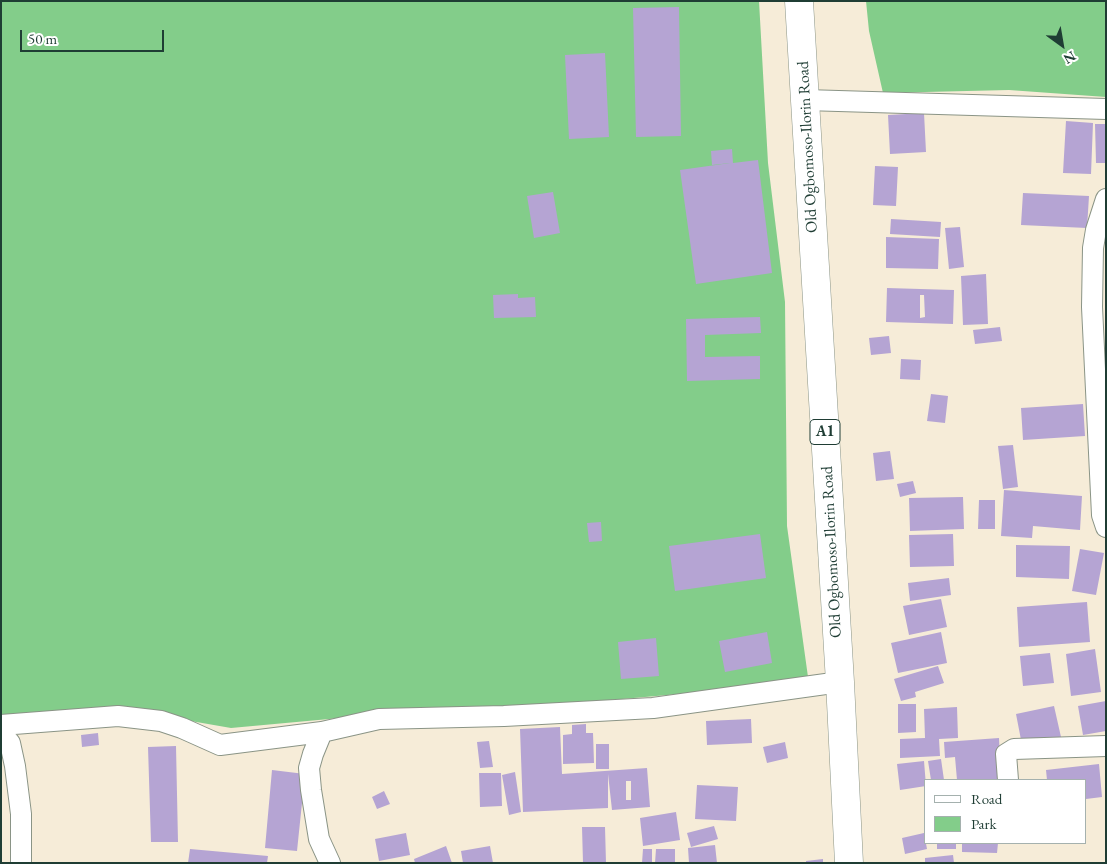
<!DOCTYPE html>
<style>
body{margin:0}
#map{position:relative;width:1107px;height:864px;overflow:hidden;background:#f6ecd8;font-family:"EB Garamond",serif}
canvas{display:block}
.frame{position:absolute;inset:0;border:2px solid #1f3d34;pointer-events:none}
.legend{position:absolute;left:924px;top:779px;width:162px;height:65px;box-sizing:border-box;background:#fff;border:1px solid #a5b1ae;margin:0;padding:6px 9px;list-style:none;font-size:15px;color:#1f3d34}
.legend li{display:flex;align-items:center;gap:10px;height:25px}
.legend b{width:25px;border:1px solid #a5b1ae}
.north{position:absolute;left:1037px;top:20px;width:50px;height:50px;-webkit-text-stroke:4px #fff;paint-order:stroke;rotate:148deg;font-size:14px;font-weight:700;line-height:20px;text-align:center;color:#1f3d34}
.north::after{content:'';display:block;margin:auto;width:18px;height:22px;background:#1f3d34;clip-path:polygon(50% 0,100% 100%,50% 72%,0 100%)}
.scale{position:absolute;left:20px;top:30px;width:144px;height:22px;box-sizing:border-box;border:2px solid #1f3d34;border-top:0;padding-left:6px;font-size:15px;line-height:18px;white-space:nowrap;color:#1f3d34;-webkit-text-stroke:4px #fff;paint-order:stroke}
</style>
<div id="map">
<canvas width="1107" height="864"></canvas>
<div class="frame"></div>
<ul class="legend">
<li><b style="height:6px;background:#fff"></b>Road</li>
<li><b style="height:14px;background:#83cd8a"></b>Park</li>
</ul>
<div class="north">N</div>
<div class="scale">50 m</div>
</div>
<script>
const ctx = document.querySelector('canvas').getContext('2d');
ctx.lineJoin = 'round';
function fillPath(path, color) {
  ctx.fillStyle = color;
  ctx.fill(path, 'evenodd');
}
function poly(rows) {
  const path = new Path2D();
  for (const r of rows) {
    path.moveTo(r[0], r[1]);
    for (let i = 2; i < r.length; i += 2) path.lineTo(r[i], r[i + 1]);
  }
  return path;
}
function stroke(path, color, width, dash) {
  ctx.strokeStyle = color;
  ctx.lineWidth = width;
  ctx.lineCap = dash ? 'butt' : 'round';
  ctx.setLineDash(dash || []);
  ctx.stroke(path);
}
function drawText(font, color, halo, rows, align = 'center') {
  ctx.font = font + ' "EB Garamond",serif';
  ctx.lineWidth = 4.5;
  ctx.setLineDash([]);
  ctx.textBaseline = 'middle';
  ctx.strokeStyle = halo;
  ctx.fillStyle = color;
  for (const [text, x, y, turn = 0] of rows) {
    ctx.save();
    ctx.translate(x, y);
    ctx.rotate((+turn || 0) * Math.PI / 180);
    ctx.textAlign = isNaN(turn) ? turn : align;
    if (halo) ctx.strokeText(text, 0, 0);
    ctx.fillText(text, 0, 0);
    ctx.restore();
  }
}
fillPath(poly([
 [1,1,759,1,768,163,785,302,787,526,808,677,724,690,543,706,340,718,231,728,185,720,1,716],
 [866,1,1106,1,1106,97,1009,90,883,93,869,31]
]), '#83cd8a');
fillPath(poly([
 [679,7,681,136,636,137,633,8],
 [605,53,609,137,569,139,565,55],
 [924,113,926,152,890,154,888,115],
 [1066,121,1093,123,1091,174,1063,173],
 [1095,124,1105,124,1106,163,1096,163],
 [732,149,733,163,758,160,772,273,696,284,680,170,730,163,712,165,711,151],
 [875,166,898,167,896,206,873,205],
 [553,192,560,233,534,238,527,196],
 [1023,193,1089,196,1087,228,1021,225],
 [891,219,941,222,940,237,890,234],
 [960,227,964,267,949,269,945,228],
 [886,237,939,239,938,269,886,268],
 [986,274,988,324,963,325,961,276],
 [887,288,954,290,953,324,886,322],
 [920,295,924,295,925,317,920,318],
 [518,294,518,298,535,297,536,317,494,318,493,295],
 [760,317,761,333,705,335,705,357,760,356,760,379,687,381,686,319],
 [1000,327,1002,341,975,344,973,330],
 [889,336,891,353,871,355,869,338],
 [901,359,921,360,920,380,900,379],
 [931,394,948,396,945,423,927,421],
 [1083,404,1085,436,1023,440,1021,408],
 [1013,445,1018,487,1003,489,998,446],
 [890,451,894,479,876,481,873,453],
 [913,481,916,493,900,497,897,484],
 [1004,490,1082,496,1080,530,1033,526,1032,538,1001,536],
 [963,497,964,529,910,531,909,498],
 [979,500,995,500,995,529,978,529],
 [601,522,602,541,589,542,587,523],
 [760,534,766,578,675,591,669,546],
 [953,534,954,566,910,567,909,535],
 [1016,545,1070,546,1069,579,1016,577],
 [1080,549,1104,553,1096,595,1072,591],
 [949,578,951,595,910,601,908,583],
 [941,599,947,627,909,635,903,606],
 [1087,602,1090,642,1019,647,1017,607],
 [767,632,772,663,725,672,719,641],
 [941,632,947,663,898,673,891,643],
 [656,638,659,676,621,679,618,642],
 [1095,649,1101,692,1071,696,1066,654],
 [1050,653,1054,683,1023,686,1020,656],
 [938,666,944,683,915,692,916,697,901,701,894,679],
 [1106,701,1106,731,1083,735,1078,706],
 [898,704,916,704,916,732,898,733],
 [1054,706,1061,737,1022,745,1016,714],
 [957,707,958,738,939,739,940,756,900,758,900,739,925,738,924,709],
 [751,719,752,743,707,745,706,721],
 [586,724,586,733,593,733,594,763,563,764,563,735,572,734,572,725],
 [560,727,562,774,647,768,650,807,612,810,608,774,608,808,523,812,520,729],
 [626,781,631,781,631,800,626,800],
 [98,733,99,745,82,747,81,735],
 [999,738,1001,780,957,780,955,757,945,758,944,742],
 [489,741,493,767,480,768,477,742],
 [785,742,788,758,767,763,763,747],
 [596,744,609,744,609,769,596,769],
 [176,746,178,842,151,842,148,747],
 [941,759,944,780,931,780,928,761],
 [924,761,926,786,900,790,897,764],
 [1099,764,1102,797,1086,799,1086,780,1047,780,1046,770],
 [272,770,305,774,297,851,265,848],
 [515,772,521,812,509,815,502,775],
 [479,773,501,773,502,806,480,807],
 [697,785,738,787,736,821,695,819],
 [384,791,390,804,377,809,372,797],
 [676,812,680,840,643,846,640,818],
 [714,826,718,839,691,847,687,833],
 [582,827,605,827,606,863,583,863],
 [406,833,410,855,379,861,375,839],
 [924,833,927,849,905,854,902,838],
 [937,843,956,843,956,849,937,849],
 [962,843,998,843,997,853,962,852],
 [715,845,717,863,689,863,688,848],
 [446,846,452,863,415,863,414,859],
 [490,846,493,863,463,863,461,851],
 [190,849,268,856,267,863,188,863],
 [643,849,652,849,652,863,642,863],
 [656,849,675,849,675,863,655,863],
 [953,855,954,863,925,863,925,858],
 [823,859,823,863,806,863,806,861]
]), '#b5a4d3');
const street = poly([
 [805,100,1106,109],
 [1106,199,1096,230,1093,248,1092,307,1102,515,1106,527],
 [1,725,118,716,161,721,182,728,220,745,322,732,379,719,504,716,653,708,840,682],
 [1,732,10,743,15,766,21,814,21,863],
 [322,732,313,754,309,768,311,790,319,839,330,863],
 [1008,780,1006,754,1014,749,1106,746]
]);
const highway = poly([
 [799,1,840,682,849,863]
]);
stroke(street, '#8a9486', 22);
stroke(highway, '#8a9486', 29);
stroke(street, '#fff', 20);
stroke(highway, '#fff', 28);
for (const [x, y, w] of [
 [825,432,30]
]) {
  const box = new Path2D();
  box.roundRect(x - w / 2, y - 12.5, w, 25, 4);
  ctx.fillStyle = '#fff';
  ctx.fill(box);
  stroke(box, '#1f3d34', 1);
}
drawText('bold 15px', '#1f3d34', null, [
 ["A1",825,432]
]);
drawText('16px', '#1f3d34', '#fff', [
 ["Old Ogbomoso-Ilorin Road",808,147,-93],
 ["Old Ogbomoso-Ilorin Road",832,552,-93]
]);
</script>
